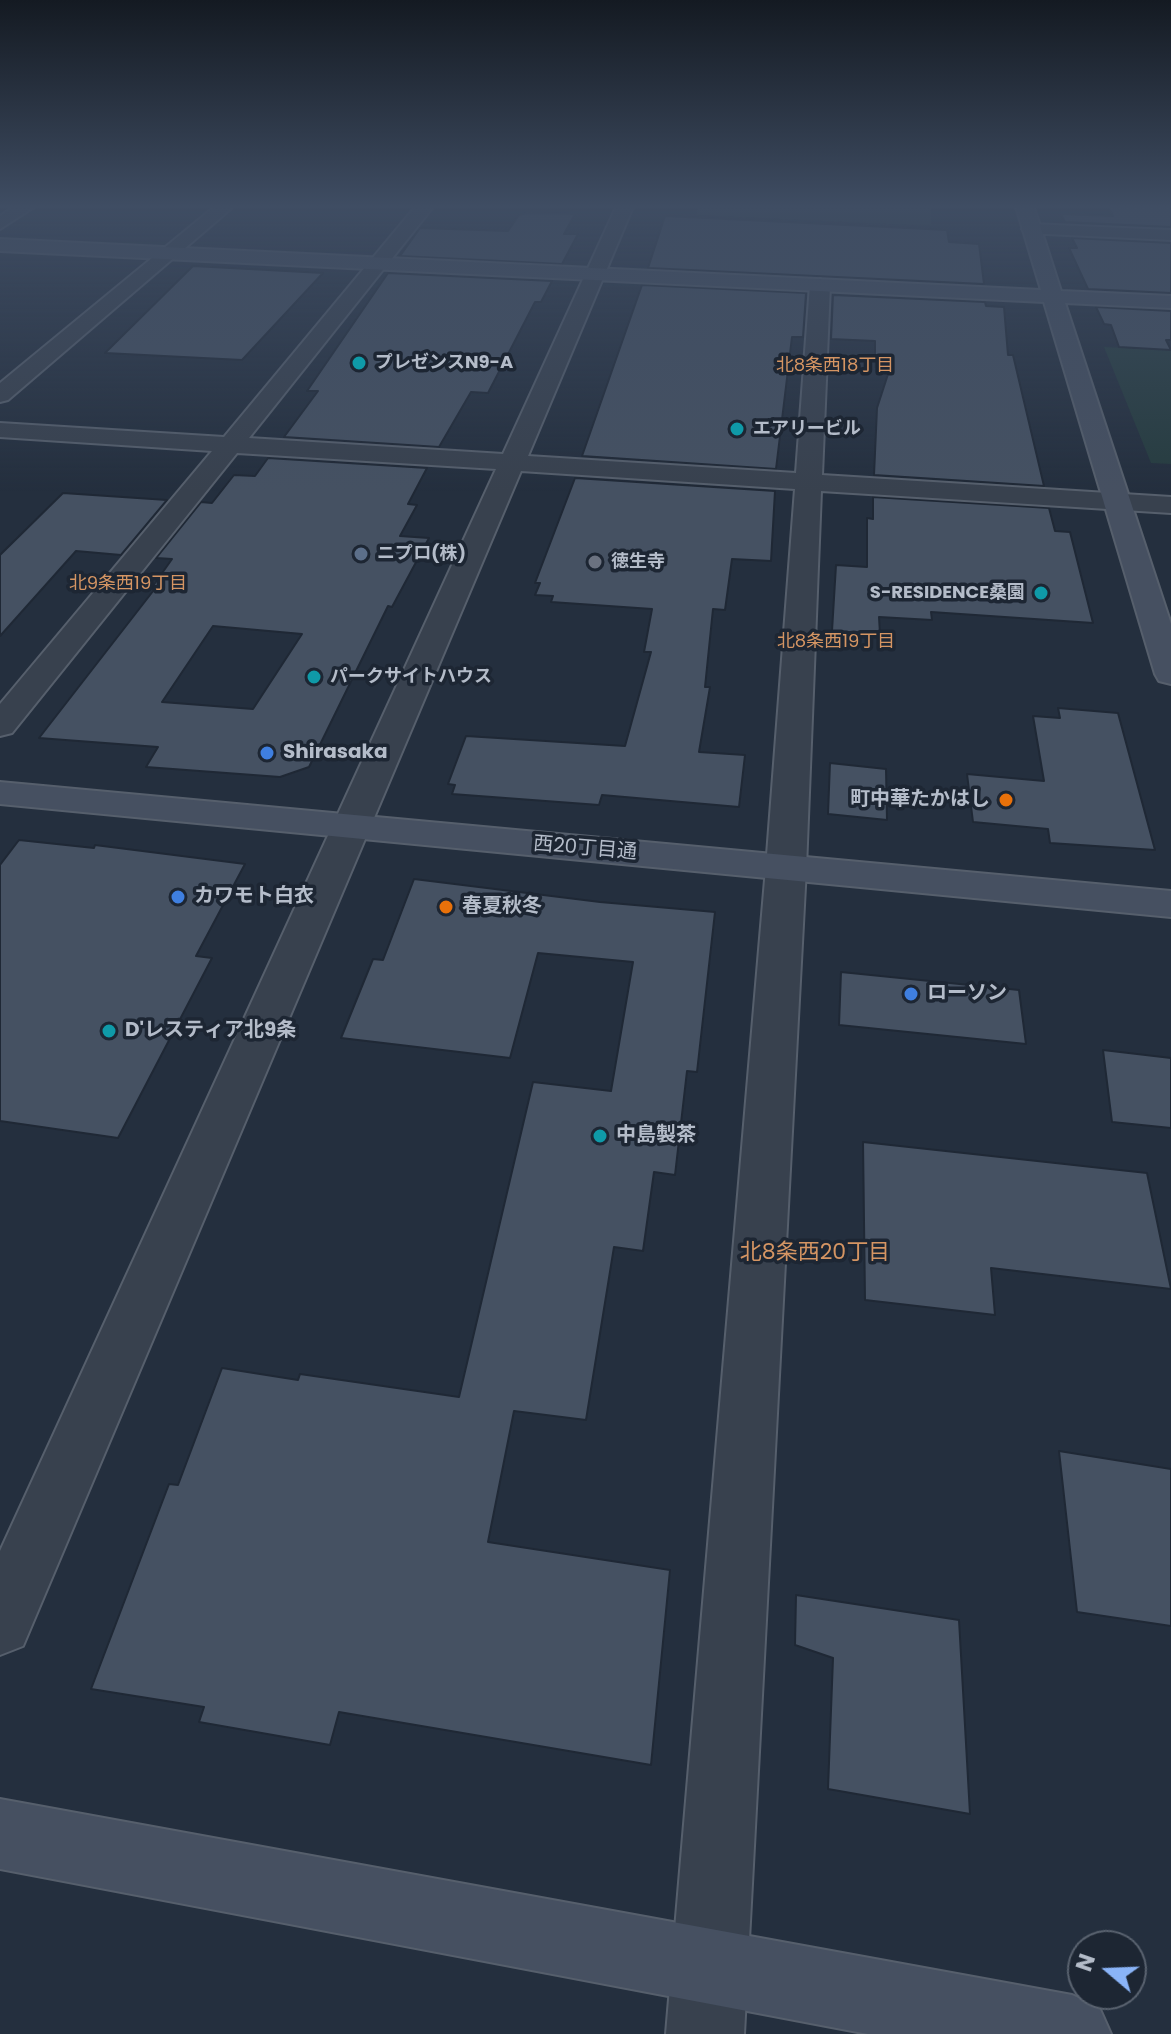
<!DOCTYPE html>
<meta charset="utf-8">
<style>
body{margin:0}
#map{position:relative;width:1171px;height:2034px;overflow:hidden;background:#242f3e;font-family:Poppins,sans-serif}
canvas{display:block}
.north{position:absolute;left:1067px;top:1930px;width:80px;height:80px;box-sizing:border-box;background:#1d2633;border:2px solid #59626f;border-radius:50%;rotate:289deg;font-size:22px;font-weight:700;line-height:32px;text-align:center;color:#b4bcc9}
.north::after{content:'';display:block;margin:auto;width:28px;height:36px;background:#8ab4f8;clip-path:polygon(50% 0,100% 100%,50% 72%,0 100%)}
</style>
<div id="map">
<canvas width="1171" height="2034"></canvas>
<div class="north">N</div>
</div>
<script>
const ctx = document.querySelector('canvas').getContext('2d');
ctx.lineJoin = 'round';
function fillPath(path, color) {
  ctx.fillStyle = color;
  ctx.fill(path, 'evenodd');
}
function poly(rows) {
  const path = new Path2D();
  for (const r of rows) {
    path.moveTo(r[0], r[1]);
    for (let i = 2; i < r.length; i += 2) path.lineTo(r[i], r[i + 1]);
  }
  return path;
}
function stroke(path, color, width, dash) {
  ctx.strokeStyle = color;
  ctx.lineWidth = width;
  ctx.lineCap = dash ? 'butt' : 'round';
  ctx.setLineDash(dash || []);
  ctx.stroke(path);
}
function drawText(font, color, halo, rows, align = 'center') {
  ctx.font = font + ' Poppins,"Noto Sans JP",sans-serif';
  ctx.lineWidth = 7;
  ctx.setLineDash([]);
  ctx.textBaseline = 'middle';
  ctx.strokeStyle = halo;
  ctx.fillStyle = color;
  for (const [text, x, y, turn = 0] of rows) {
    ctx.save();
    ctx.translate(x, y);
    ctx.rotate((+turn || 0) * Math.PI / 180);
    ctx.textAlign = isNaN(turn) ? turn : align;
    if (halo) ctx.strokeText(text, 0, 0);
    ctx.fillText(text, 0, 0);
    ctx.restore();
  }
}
fillPath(poly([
 [698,207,931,207,931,226,696,215],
 [1104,347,1171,350,1171,464,1151,463]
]), '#263c3f');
const building = poly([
 [1109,207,1171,207,1171,227,1065,222,1061,214,1113,216,1109,207],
 [527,213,575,214,564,234,578,234,562,264,400,256,420,228,508,231,519,215,527,213],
 [665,216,947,230,949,242,979,244,984,284,648,268,665,216],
 [1072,238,1171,243,1171,293,1088,289,1069,248,1077,248,1072,238],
 [193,266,323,273,242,360,105,353,193,266],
 [388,273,552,281,541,302,535,302,488,393,471,392,439,447,284,437,318,391,307,391,388,273],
 [642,285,806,293,803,337,792,337,776,469,582,456,642,285],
 [833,295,985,302,986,306,1004,307,1008,355,1013,355,1044,486,874,475,877,408,890,368,875,367,875,341,831,339,833,295],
 [1096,307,1171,311,1171,340,1166,340,1171,350,1119,347,1111,325,1104,324,1096,307],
 [268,458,427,468,408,504,417,505,400,536,429,538,392,607,388,606,309,767,280,777,146,767,158,747,39,738,157,586,153,586,172,559,156,558,201,502,212,503,234,475,255,476,268,458],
 [213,626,302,634,253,709,162,702,213,626],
 [575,478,775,491,771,561,732,559,725,610,713,609,705,687,710,687,699,752,745,755,739,807,602,795,599,805,452,794,455,785,448,784,466,736,625,746,651,652,644,652,652,609,551,602,553,596,535,595,540,583,535,583,575,478],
 [63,493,167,500,121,555,76,551,0,636,0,555,63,493],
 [873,497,1049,508,1055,531,1070,532,1093,623,931,612,932,620,879,617,880,634,832,631,836,565,867,567,867,518,873,519,873,497],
 [1058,708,1118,713,1155,850,1050,843,1048,829,973,822,967,774,1044,781,1033,716,1060,718,1058,708],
 [830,763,886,769,887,820,828,814,830,763],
 [19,840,94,848,95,845,245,864,196,956,212,958,118,1138,0,1121,0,865,19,840],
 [414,879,600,902,715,912,697,1072,687,1071,675,1175,654,1172,643,1251,614,1247,586,1420,514,1411,488,1542,670,1570,651,1765,339,1712,330,1745,199,1722,204,1707,91,1689,169,1484,178,1485,222,1368,298,1380,300,1374,459,1397,533,1082,611,1091,633,962,538,953,510,1058,341,1038,373,959,383,960,414,879],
 [841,972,1019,990,1026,1044,839,1025,841,972],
 [1103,1050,1171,1058,1171,1128,1112,1122,1103,1050],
 [863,1142,1147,1173,1171,1289,991,1268,995,1315,865,1300,863,1142],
 [1059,1451,1171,1469,1171,1626,1077,1612,1059,1451],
 [796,1595,959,1620,970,1814,828,1789,833,1658,795,1645,796,1595]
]);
fillPath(building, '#455162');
stroke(building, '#1f2835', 2);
const street = poly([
 [13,207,34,207,0,229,0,216,13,207],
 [214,207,233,207,8,400,0,402,0,383,214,207],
 [415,207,433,207,249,438,503,454,616,207,633,207,528,456,796,473,810,285,820,279,830,285,822,475,1171,497,1171,513,821,491,806,868,744,2034,666,2034,766,868,795,489,521,471,23,1646,0,1655,0,1551,496,469,237,453,12,733,0,736,0,704,212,451,0,437,0,423,224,437,415,207],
 [1031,224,1171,230,1171,240,1025,233,1022,229,1031,224]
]);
const secondary = poly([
 [1016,207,1034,207,1061,291,1171,296,1171,308,1065,303,1171,624,1171,684,1159,681,1155,674,1044,302,0,251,0,239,1041,290,1016,207],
 [0,782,1171,891,1171,917,0,804,0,782],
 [0,1799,1072,1995,1099,2007,1111,2034,868,2034,0,1869,0,1799]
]);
stroke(street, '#565f6c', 4);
stroke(secondary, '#565f6c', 4);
fillPath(street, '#38414e');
fillPath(secondary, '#465061');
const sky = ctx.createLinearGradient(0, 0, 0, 492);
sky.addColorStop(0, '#141a22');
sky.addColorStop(0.42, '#3f4d63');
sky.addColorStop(1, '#3f4d6300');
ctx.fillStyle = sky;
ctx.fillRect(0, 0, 1171, 492);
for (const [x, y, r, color] of [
 [359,363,8,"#0f9aa8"],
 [737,429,8,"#0f9aa8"],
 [361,554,8,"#5c6f8a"],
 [595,562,8,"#6b7280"],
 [1041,593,8,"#0f9aa8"],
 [314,677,8,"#0f9aa8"],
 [267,753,8,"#3f7fe0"],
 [1006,800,8,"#e8710a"],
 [178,897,8,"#3f7fe0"],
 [446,907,8,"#e8710a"],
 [911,994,8,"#3f7fe0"],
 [109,1031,8,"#0f9aa8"],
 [600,1136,8,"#0f9aa8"]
]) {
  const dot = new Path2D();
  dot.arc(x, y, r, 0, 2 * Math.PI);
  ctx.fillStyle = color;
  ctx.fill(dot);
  stroke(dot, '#1d2633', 3);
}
drawText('bold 18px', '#b4bcc9', '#1d2633', [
 ["プレゼンスN9-A",375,363],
 ["エアリービル",753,429],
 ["ニプロ(株)",377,554],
 ["徳生寺",611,562],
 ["S-RESIDENCE桑園",1025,593,"right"],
 ["パークサイトハウス",330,677]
], 'left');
drawText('18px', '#d59563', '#1d2633', [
 ["北8条西18丁目",835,366],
 ["北9条西19丁目",128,584],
 ["北8条西19丁目",836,642]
]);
drawText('bold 20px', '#b4bcc9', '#1d2633', [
 ["Shirasaka",283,753],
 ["町中華たかはし",990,800,"right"],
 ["カワモト白衣",194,897],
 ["春夏秋冬",462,907],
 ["ローソン",927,994],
 ["D'レスティア北9条",125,1031],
 ["中島製茶",616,1136]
], 'left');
drawText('20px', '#b4bcc9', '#1d2633', [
 ["西20丁目通",585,849,5]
]);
drawText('22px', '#d59563', '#1d2633', [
 ["北8条西20丁目",815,1253]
]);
</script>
